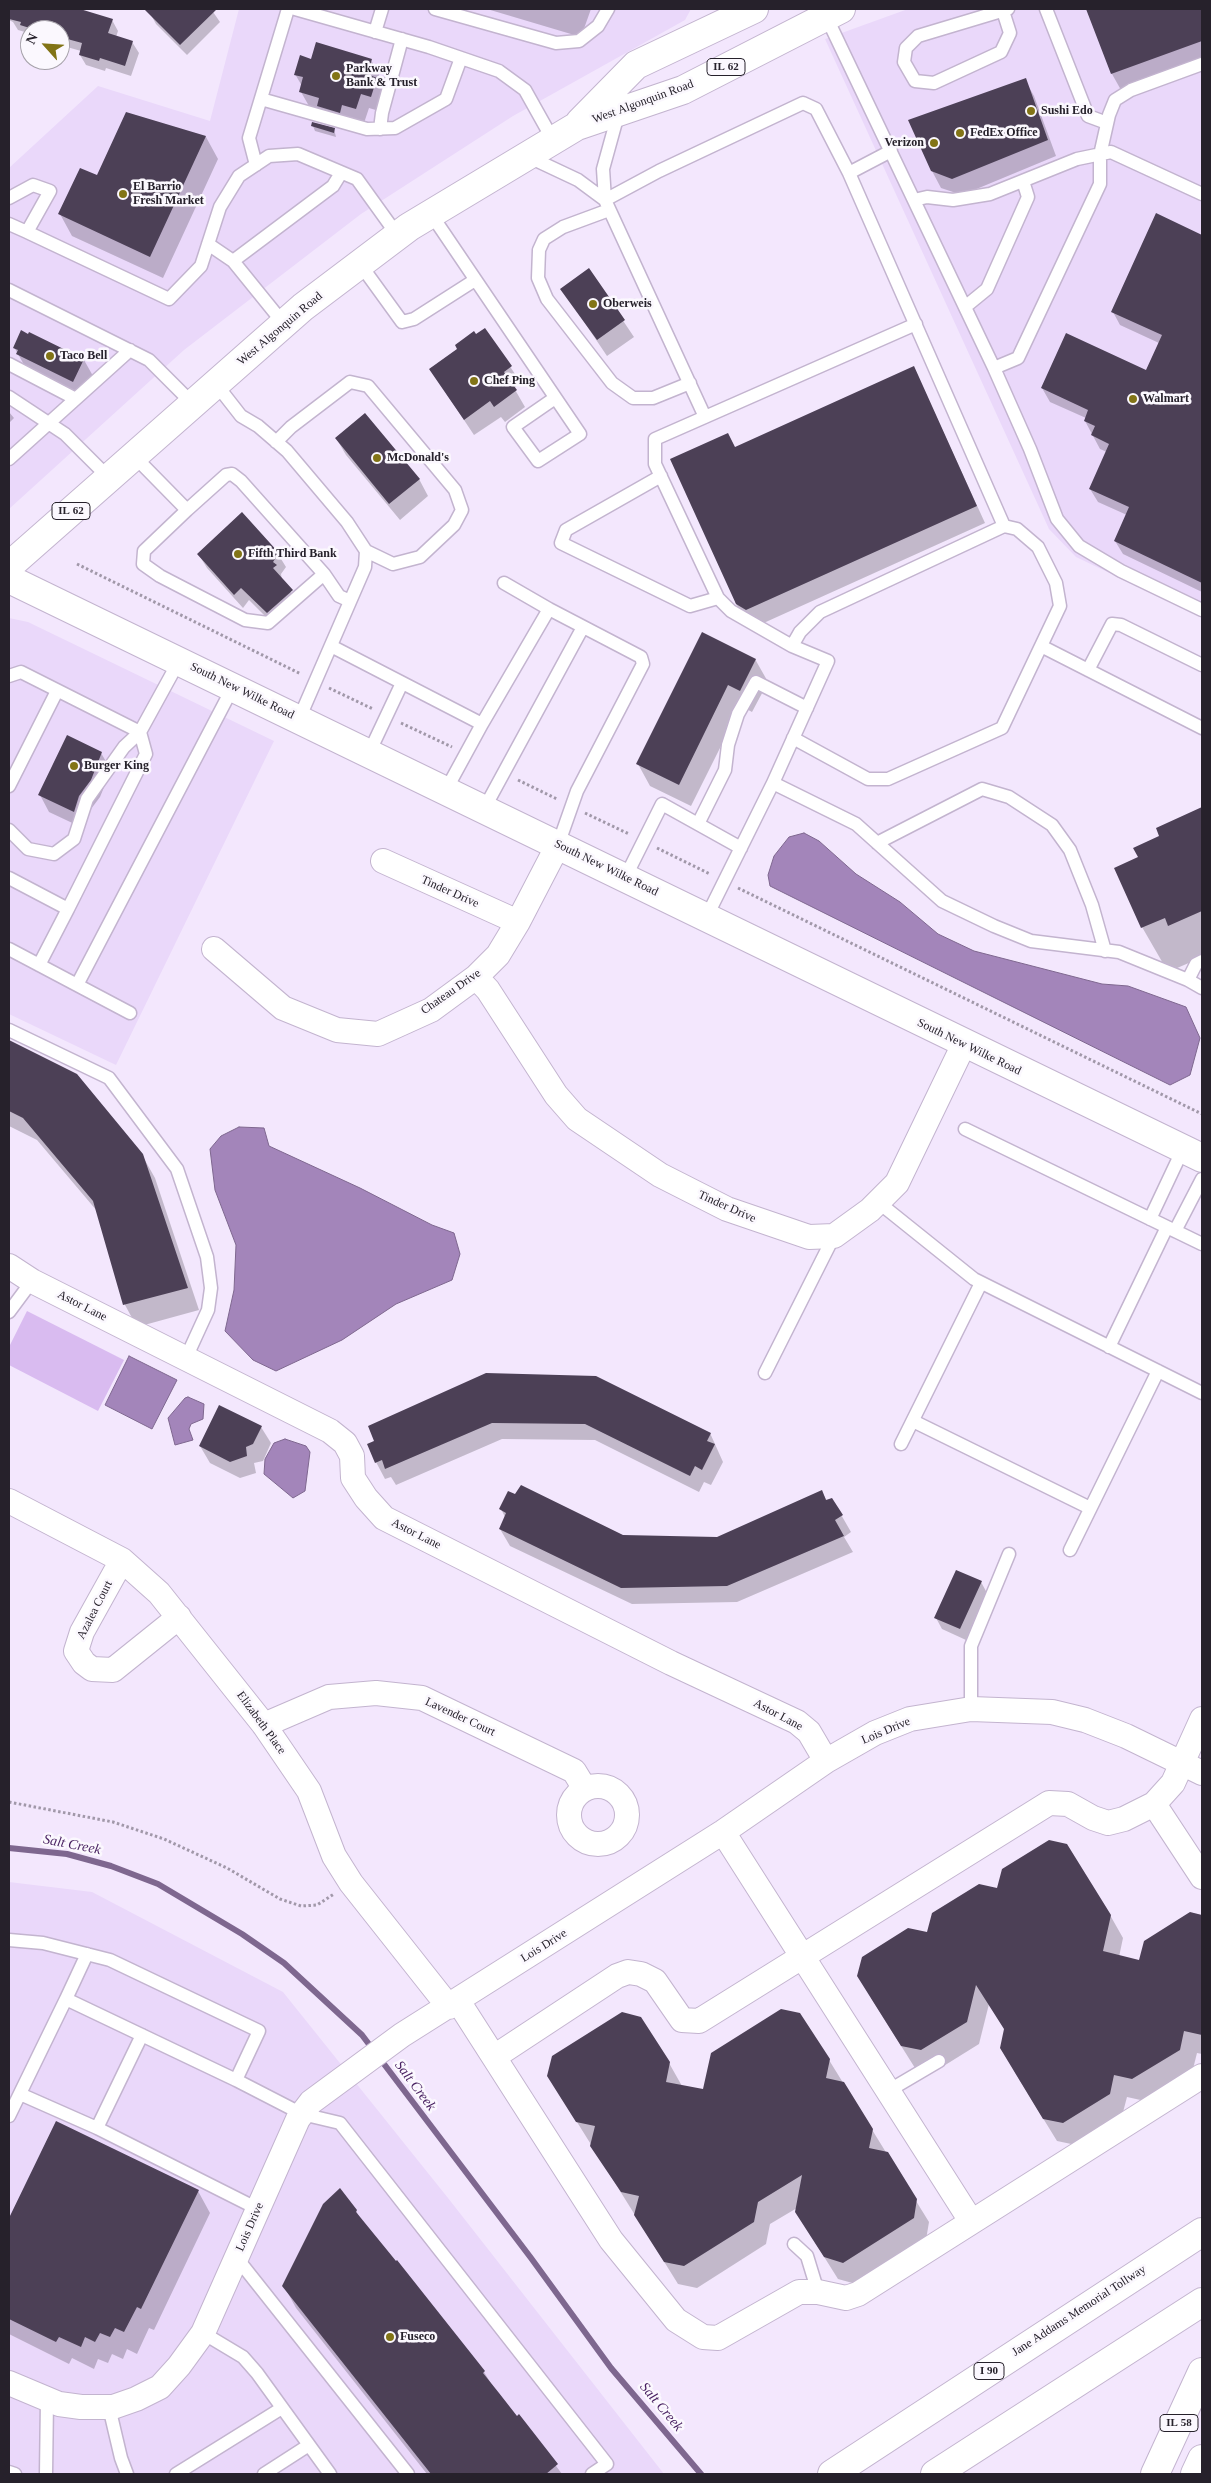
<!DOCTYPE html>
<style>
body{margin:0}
#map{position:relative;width:1211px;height:2483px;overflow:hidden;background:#f3e7fd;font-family:Georgia,serif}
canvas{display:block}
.frame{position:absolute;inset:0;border:10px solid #26212b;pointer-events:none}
.north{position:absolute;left:20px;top:20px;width:50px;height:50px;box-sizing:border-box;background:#fbf8fe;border:1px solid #a6a2aa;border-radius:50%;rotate:296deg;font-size:14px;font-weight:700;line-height:20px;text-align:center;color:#26212b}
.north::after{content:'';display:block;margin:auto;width:18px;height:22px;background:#827416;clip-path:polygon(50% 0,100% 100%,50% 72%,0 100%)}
</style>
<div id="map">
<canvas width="1211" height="2483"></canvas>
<div class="frame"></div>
<div class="north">N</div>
</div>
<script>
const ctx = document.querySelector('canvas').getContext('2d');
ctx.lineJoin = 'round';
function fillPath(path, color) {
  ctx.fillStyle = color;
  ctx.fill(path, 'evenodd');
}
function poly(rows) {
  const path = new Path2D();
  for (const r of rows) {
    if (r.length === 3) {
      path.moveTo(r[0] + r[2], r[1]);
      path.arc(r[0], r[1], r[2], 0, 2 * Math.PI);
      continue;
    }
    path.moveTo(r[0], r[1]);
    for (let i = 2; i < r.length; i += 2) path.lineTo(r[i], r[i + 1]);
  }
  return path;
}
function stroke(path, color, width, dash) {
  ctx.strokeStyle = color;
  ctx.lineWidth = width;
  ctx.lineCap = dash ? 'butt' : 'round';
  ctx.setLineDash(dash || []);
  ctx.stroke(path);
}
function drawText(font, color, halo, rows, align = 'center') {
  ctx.font = font + ' Georgia,serif';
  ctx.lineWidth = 5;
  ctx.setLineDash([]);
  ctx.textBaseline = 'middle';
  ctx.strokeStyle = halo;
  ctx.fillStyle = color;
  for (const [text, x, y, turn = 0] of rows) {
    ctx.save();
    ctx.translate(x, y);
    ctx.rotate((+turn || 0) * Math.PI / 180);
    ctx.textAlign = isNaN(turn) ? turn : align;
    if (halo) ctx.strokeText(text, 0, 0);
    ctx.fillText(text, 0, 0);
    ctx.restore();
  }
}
fillPath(poly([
 [239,9,691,9,685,20,513,116,361,214,184,350,9,509,9,168,98,86,210,121],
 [908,9,1202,9,1202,617,1076,557,1049,529,825,39],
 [9,618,28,622,274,741,116,1065,9,1014],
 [9,1882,92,1892,283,1992,448,2198,664,2474,9,2474]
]), '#ead8fa');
fillPath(poly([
 [27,1311,124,1360,98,1411,9,1365,9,1347]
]), '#d9bbf0');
const water = poly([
 [804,833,819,841,856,874,900,902,938,934,974,951,1102,984,1128,986,1186,1007,1200,1038,1190,1075,1170,1085,770,886,768,875,774,856,789,837,804,833],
 [239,1127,264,1128,269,1146,360,1188,432,1225,454,1233,460,1254,452,1280,396,1304,342,1340,276,1371,253,1360,225,1331,234,1290,236,1245,215,1190,210,1149,221,1136,239,1127],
 [129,1356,177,1380,152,1429,105,1405,129,1356],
 [188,1397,204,1404,203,1419,191,1424,189,1429,193,1440,175,1445,168,1418,185,1398,188,1397],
 [285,1439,306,1446,310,1452,305,1491,293,1498,264,1474,265,1459,274,1443,285,1439]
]);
fillPath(water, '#a385ba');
stroke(water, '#7e678f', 1);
fillPath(poly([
 [9,9,79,9,112,20,118,31,116,37,132,42,139,53,131,76,106,68,105,71,86,65,80,55,81,51,60,45,60,30,30,30,30,37,27,36,25,32,18,30,13,22,9,20],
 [154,9,211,9,220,22,187,55,156,24,150,13],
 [487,9,591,9,581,37],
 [1087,9,1202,9,1202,60,1121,90,1112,74],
 [312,60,371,60,379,75,378,81,385,93,379,111,369,108,364,123,309,106,301,92,302,86,295,74],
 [1025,80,1034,96,1056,156,962,195,941,188,932,171],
 [127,113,206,137,218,159,163,278,72,236,60,214,97,177],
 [313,126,334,129,336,137,315,131],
 [1201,235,1202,238,1202,592,1123,554,1115,541,1127,515,1098,502,1090,489,1107,452,1100,449,1085,421,1086,418,1050,402,1042,388,1146,371,1159,343,1120,325,1113,312],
 [589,270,634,337,607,356,562,289],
 [485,329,521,383,514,388,525,407,505,422,501,417,474,435,430,369],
 [14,347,84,360,93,376,83,397,27,370],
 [914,368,985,523,757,626,745,619,735,602,735,448],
 [9,412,14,418,9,423],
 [336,438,419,479,428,496,400,520,346,455],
 [242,514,278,554,286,567,281,574,282,580,299,604,275,626,249,600,243,608,207,568,199,555],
 [755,659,768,682,752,712,741,706,691,806,650,786,638,764],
 [101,753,111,770,100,797,88,813,83,828,49,812,40,795],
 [1202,808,1202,967,1191,962,1168,972,1142,927,1139,858,1161,837,1158,829],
 [9,1041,76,1075,142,1155,155,1178,199,1310,137,1327,125,1305,97,1211,37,1140,9,1126],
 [486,1374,710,1433,723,1462,711,1485,704,1482,699,1492,595,1440,502,1439,396,1485,391,1477,385,1479,376,1462],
 [261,1427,271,1443,263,1461,254,1463,256,1473,240,1478,210,1463,200,1446],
 [822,1492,827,1501,832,1499,851,1532,844,1537,853,1552,737,1602,632,1604,510,1546,500,1529,505,1517,501,1509,623,1536,717,1538],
 [981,1582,987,1593,966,1640,942,1629,936,1618],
 [1191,1914,1202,1916,1202,2054,1197,2053,1192,2073,1145,2101,1127,2097,1122,2116,1076,2145,1057,2141,1014,2071,1005,2030,989,2004,979,2044,934,2072,915,2068,871,1998,928,1934,1110,1915,1123,1938,1119,1957,1140,1962],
 [829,2060,929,2222,926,2240,856,2284,838,2279,796,2212,797,2208,770,2224,766,2244,697,2288,678,2284,562,2098,669,2063,682,2086,703,2091],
 [56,2122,198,2191,210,2213,154,2330,149,2328,137,2354,127,2349,123,2359,112,2354,108,2363,98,2359,94,2369,72,2358,69,2364,9,2334,9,2221],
 [356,2211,362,2222,484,2372,495,2390,517,2418,519,2416,562,2474,427,2474,296,2308,284,2286]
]), '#0003');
stroke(poly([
 [9,1848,67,1854,111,1866,158,1884,242,1934,284,1963,362,2035,531,2258,611,2368,701,2474]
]), '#7e678f', 6);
fillPath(poly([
 [9,9,80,9,113,19,108,33,133,41,125,66,100,58,99,61,79,55,82,43,60,37,60,30,36,30,20,25,21,22,9,19],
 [144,9,217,9,180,45],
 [1086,9,1202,9,1202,41,1111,74],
 [316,42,372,59,367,74,377,78,371,97,361,94,356,109,342,105,340,113,317,106,319,98,299,92,303,77,294,75,300,55,311,59],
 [1026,78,1048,140,952,179,931,171,908,120],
 [126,112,206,136,150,257,58,214,80,168,97,175],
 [312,122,335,128,334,133,311,126],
 [1156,213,1202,235,1202,583,1114,541,1129,507,1089,489,1109,444,1091,435,1095,426,1084,421,1088,410,1041,388,1066,333,1146,370,1162,335,1111,312],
 [589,268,625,320,597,340,560,289],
 [485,328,512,366,504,372,517,390,494,407,490,401,464,420,429,369,457,349,455,345,474,331,476,334],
 [21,330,28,334,29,332,84,359,73,382,16,354,18,350,13,348],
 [914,366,977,506,746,610,736,604,670,459,728,433,735,447],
 [365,413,420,479,389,504,335,438],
 [242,512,279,553,273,562,277,565,273,568,293,590,267,613,241,588,234,595,197,554],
 [702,632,756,659,740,691,728,685,679,785,636,764],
 [67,735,102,752,91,780,79,796,74,812,38,795],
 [1202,807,1202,911,1168,926,1165,918,1141,928,1114,868,1138,857,1133,848,1159,836,1156,828],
 [9,1040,77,1074,143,1154,188,1288,123,1305,93,1201,23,1118,9,1111],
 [486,1373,596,1376,711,1433,707,1441,715,1444,702,1470,695,1466,690,1476,585,1424,492,1423,385,1469,382,1460,375,1463,367,1444,374,1441,368,1426],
 [219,1405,262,1426,253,1444,246,1447,247,1456,230,1462,199,1446],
 [521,1485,623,1535,717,1537,822,1490,826,1500,832,1498,843,1515,835,1520,844,1536,727,1586,621,1588,499,1529,506,1513,499,1509,508,1491,515,1494],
 [956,1570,982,1581,960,1629,934,1618],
 [1049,1840,1067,1844,1111,1915,1103,1951,1139,1960,1144,1941,1190,1912,1202,1915,1202,2035,1184,2031,1180,2050,1132,2079,1114,2075,1110,2094,1063,2123,1043,2119,1000,2048,1004,2029,976,1985,967,2022,921,2050,901,2046,857,1976,862,1957,908,1928,927,1932,932,1913,979,1884,997,1888,1002,1869],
 [781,2009,800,2013,830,2059,826,2078,844,2082,873,2129,869,2148,888,2152,917,2199,914,2218,843,2263,824,2257,795,2212,802,2175,758,2202,754,2222,684,2266,664,2262,634,2215,639,2196,621,2192,590,2146,595,2126,576,2122,547,2076,552,2056,622,2012,641,2017,670,2062,666,2082,703,2089,711,2053],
 [56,2121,199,2190,141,2309,137,2307,124,2332,115,2328,110,2337,100,2333,95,2342,85,2337,81,2347,59,2337,56,2342,9,2319,9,2218],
 [340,2188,357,2210,356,2212,396,2261,397,2260,485,2371,483,2373,499,2393,517,2416,519,2414,558,2464,546,2474,431,2474,282,2286,323,2204]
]), '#4c4056');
const service = poly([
 [295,9,429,47,499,71,525,90,553,140],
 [435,9,556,43,579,41,598,26,608,9],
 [1046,9,1088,116,1107,123],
 [1003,11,1010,33,1001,52,934,83,915,81,904,62,906,48,918,36,1008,9],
 [825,14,994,368,1030,449,1057,519,1079,546,1121,571,1202,610],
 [375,32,382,9],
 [261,99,367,129,395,128,446,99,461,58],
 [619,111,603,169,605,200,705,417],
 [380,129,382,113,402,39],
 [891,151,849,173,1004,526],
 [527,156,578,180,605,200],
 [256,165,249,138,288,9],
 [9,198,33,185,50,191,27,232,9,224],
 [605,200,659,171,803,103,816,109,849,173],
 [914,200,927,197,953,200,990,194,1077,159,1111,152,1202,194],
 [609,210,563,227,544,239,539,250,538,278,547,299,612,383,633,398,653,398,690,383],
 [431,214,580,434,538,461,513,427,555,398],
 [27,232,169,299,201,266,220,207,239,176,269,156,298,154,357,179,398,236],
 [208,244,233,261,333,186,341,173],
 [233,261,284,324],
 [360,264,402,322,414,319,475,280],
 [9,290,149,360,193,404],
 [965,307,987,289,1028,197,1023,181],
 [9,364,74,398],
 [994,368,1018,358,1100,184,1100,155,1109,115,1115,100,1131,90,1202,64],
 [216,384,241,416,258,426,287,451,347,522,366,551,365,567,299,719],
 [9,397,65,434,109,478],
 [276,442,291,427,350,382,368,386,455,490,462,510,454,525,420,557,393,564,366,551],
 [134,456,187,510,144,551,143,564,160,576,245,620,268,623,324,574],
 [9,459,130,350],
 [661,476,566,530,561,543,690,606,718,598],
 [187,510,226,475,232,474,241,481,324,574,339,596,350,601],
 [549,609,641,657,643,664,577,791,558,845],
 [331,646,482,724],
 [792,646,800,632,820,612,1004,526,1017,529,1038,547,1056,583,1060,606,1002,728,888,779,868,779,793,738],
 [1041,646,1202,728],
 [1088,670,1112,624,1121,625,1202,665],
 [9,676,21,672,140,732,146,754,68,909],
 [369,753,402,683],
 [773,783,856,824,942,901,994,926,1031,941,1119,952,1188,980],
 [9,786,57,691],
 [446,790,482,724,549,609,504,583],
 [484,809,583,627],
 [698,824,725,770,728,745,738,714,756,682,807,708],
 [9,830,28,849,54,854,74,839,87,799,124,747,140,732,179,661],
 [877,843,982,789,1009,797,1052,825,1070,850,1092,905,1105,951],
 [9,878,68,909,39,965],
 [625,878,662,804,741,848],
 [706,918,773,783,828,661,792,646,731,611,718,598,655,464,655,439,916,324],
 [9,949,130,1013],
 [1202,961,1196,964,1188,980,1202,988],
 [77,985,233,687],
 [9,1030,109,1078,177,1169,207,1257,211,1288,208,1310,186,1358],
 [965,1129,1202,1244],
 [878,1202,974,1279,1202,1393],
 [1150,1219,1183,1149],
 [1175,1231,1202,1179],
 [9,1312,32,1281],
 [1109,1347,1167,1227],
 [765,1373,834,1236],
 [913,1421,1090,1508],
 [901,1444,981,1283],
 [1070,1550,1158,1371],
 [971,1709,971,1646,1009,1554],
 [9,1940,43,1943,110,1960,259,2031,236,2080,302,2114,340,2123,607,2464,592,2474],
 [87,1954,66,1999,236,2080],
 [888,2091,939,2061],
 [20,2094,97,2128,258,2209],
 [9,2116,66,1999],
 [97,2128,142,2035],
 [794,2244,807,2256,818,2292],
 [236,2257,408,2474],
 [203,2333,243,2357,257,2373,330,2474],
 [109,2407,121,2458,127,2474],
 [9,2472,15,2474],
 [46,2474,47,2400],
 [176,2474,282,2408],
 [264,2474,309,2445]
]);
const minor = poly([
 [383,861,518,922],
 [214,949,283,1008,337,1030,378,1034,431,1010,476,977,498,955,518,922,558,845],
 [476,977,488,990,556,1095,577,1119,660,1175,727,1209,809,1237,834,1236,870,1210,897,1183,964,1044],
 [9,1266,32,1281,330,1431,345,1443,352,1456,353,1478,366,1498,384,1518,671,1663,797,1722,809,1732,826,1761],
 [9,1501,122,1560,159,1593,264,1725,309,1791,334,1856,351,1883,449,2007],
 [122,1560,82,1632,76,1651,84,1663,92,1669,113,1670,179,1617],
 [264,1725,329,1697,376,1693,422,1698,574,1771,585,1789],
 [598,1815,29],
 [1154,1804,1202,1877],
 [723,1832,971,2221],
 [458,2001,611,2240,676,2320,703,2337,718,2338,799,2292,818,2292,846,2298,858,2294,1202,2076],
 [494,2057,617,1976,628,1972,641,1974,655,1981,682,2020,699,2021,1049,1803,1068,1804,1093,1818,1108,1823,1124,1819,1154,1804,1173,1783,1202,1719],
 [9,2383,59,2404,81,2407,113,2407,136,2399,160,2387,179,2366,203,2333,298,2119,311,2102,402,2035,723,1832,826,1761,875,1733,910,1719,971,1709,1052,1712,1085,1720,1126,1736,1202,1773]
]);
const secondary = poly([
 [9,579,1202,1158]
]);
const primary = poly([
 [580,122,636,65,754,9],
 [9,566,303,307,409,227,577,126,683,90,841,9],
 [1155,2474,1202,2372],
 [1195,2474,1202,2459]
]);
const motorway = poly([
 [832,2474,1202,2232],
 [935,2474,1202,2302]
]);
stroke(service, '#c3b4cf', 15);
stroke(minor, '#c3b4cf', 26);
stroke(secondary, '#c3b4cf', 30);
stroke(primary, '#c3b4cf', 30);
stroke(motorway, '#c3b4cf', 30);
stroke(poly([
 [77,564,301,674],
 [329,688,373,709],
 [401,723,452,747],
 [518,780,557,799],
 [585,813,629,834],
 [657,848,710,874],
 [738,888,1202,1114],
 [9,1802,113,1822,164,1839,227,1868,280,1899,301,1906,317,1905,334,1894]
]), '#a198a9', 3, [2.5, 2.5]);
stroke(service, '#fff', 12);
stroke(minor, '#fff', 24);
stroke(secondary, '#fff', 28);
stroke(primary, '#fff', 28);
stroke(motorway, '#fff', 28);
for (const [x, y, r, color] of [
 [336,76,5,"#827416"],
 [1031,111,5,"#827416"],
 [960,133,5,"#827416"],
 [934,143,5,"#827416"],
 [123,194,5,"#827416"],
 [593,304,5,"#827416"],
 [50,356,5,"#827416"],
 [474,381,5,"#827416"],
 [1133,399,5,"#827416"],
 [377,458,5,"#827416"],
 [238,554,5,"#827416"],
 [74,766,5,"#827416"],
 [390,2337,5,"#827416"]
]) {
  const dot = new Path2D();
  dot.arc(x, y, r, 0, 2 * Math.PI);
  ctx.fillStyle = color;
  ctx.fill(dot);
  stroke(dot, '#fbf8fe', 2);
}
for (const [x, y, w] of [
 [726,67,38],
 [71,511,38],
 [989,2371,30],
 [1179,2423,38]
]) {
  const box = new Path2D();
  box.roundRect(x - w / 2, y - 8.5, w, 17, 4);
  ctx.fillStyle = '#fbf8fe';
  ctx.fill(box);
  stroke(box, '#26212b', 1);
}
drawText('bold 11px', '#26212b', null, [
 ["IL 62",726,67],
 ["IL 62",71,511],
 ["I 90",989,2371],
 ["IL 58",1179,2423]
]);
drawText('bold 12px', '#26212b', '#fbf8fe', [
 ["Parkway",346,69],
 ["Bank & Trust",346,83],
 ["Sushi Edo",1041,111],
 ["FedEx Office",970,133],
 ["Verizon",924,143,"right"],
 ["El Barrio",133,187],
 ["Fresh Market",133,201],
 ["Oberweis",603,304],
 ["Taco Bell",60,356],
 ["Chef Ping",484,381],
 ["Walmart",1143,399],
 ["McDonald's",387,458],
 ["Fifth Third Bank",248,554],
 ["Burger King",84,766],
 ["Fuseco",400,2337]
], 'left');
drawText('12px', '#26212b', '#fbf8fe', [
 ["West Algonquin Road",643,102,-20],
 ["West Algonquin Road",280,329,-40],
 ["South New Wilke Road",242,691,26],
 ["South New Wilke Road",606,868,26],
 ["Tinder Drive",450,892,24],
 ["Chateau Drive",451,992,-35],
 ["South New Wilke Road",969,1047,26],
 ["Tinder Drive",727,1207,24],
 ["Astor Lane",82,1306,27],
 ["Astor Lane",416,1534,27],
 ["Azalea Court",95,1610,-63],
 ["Astor Lane",778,1715,28],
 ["Lavender Court",460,1717,25],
 ["Elizabeth Place",261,1723,54],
 ["Lois Drive",886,1731,-23],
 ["Lois Drive",544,1946,-32],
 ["Lois Drive",250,2227,-66],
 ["Jane Addams Memorial Tollway",1079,2311,-33]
]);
drawText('italic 14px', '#461e5f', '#fbf8fe', [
 ["Salt Creek",72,1845,11],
 ["Salt Creek",415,2086,53],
 ["Salt Creek",661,2407,50]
]);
</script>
